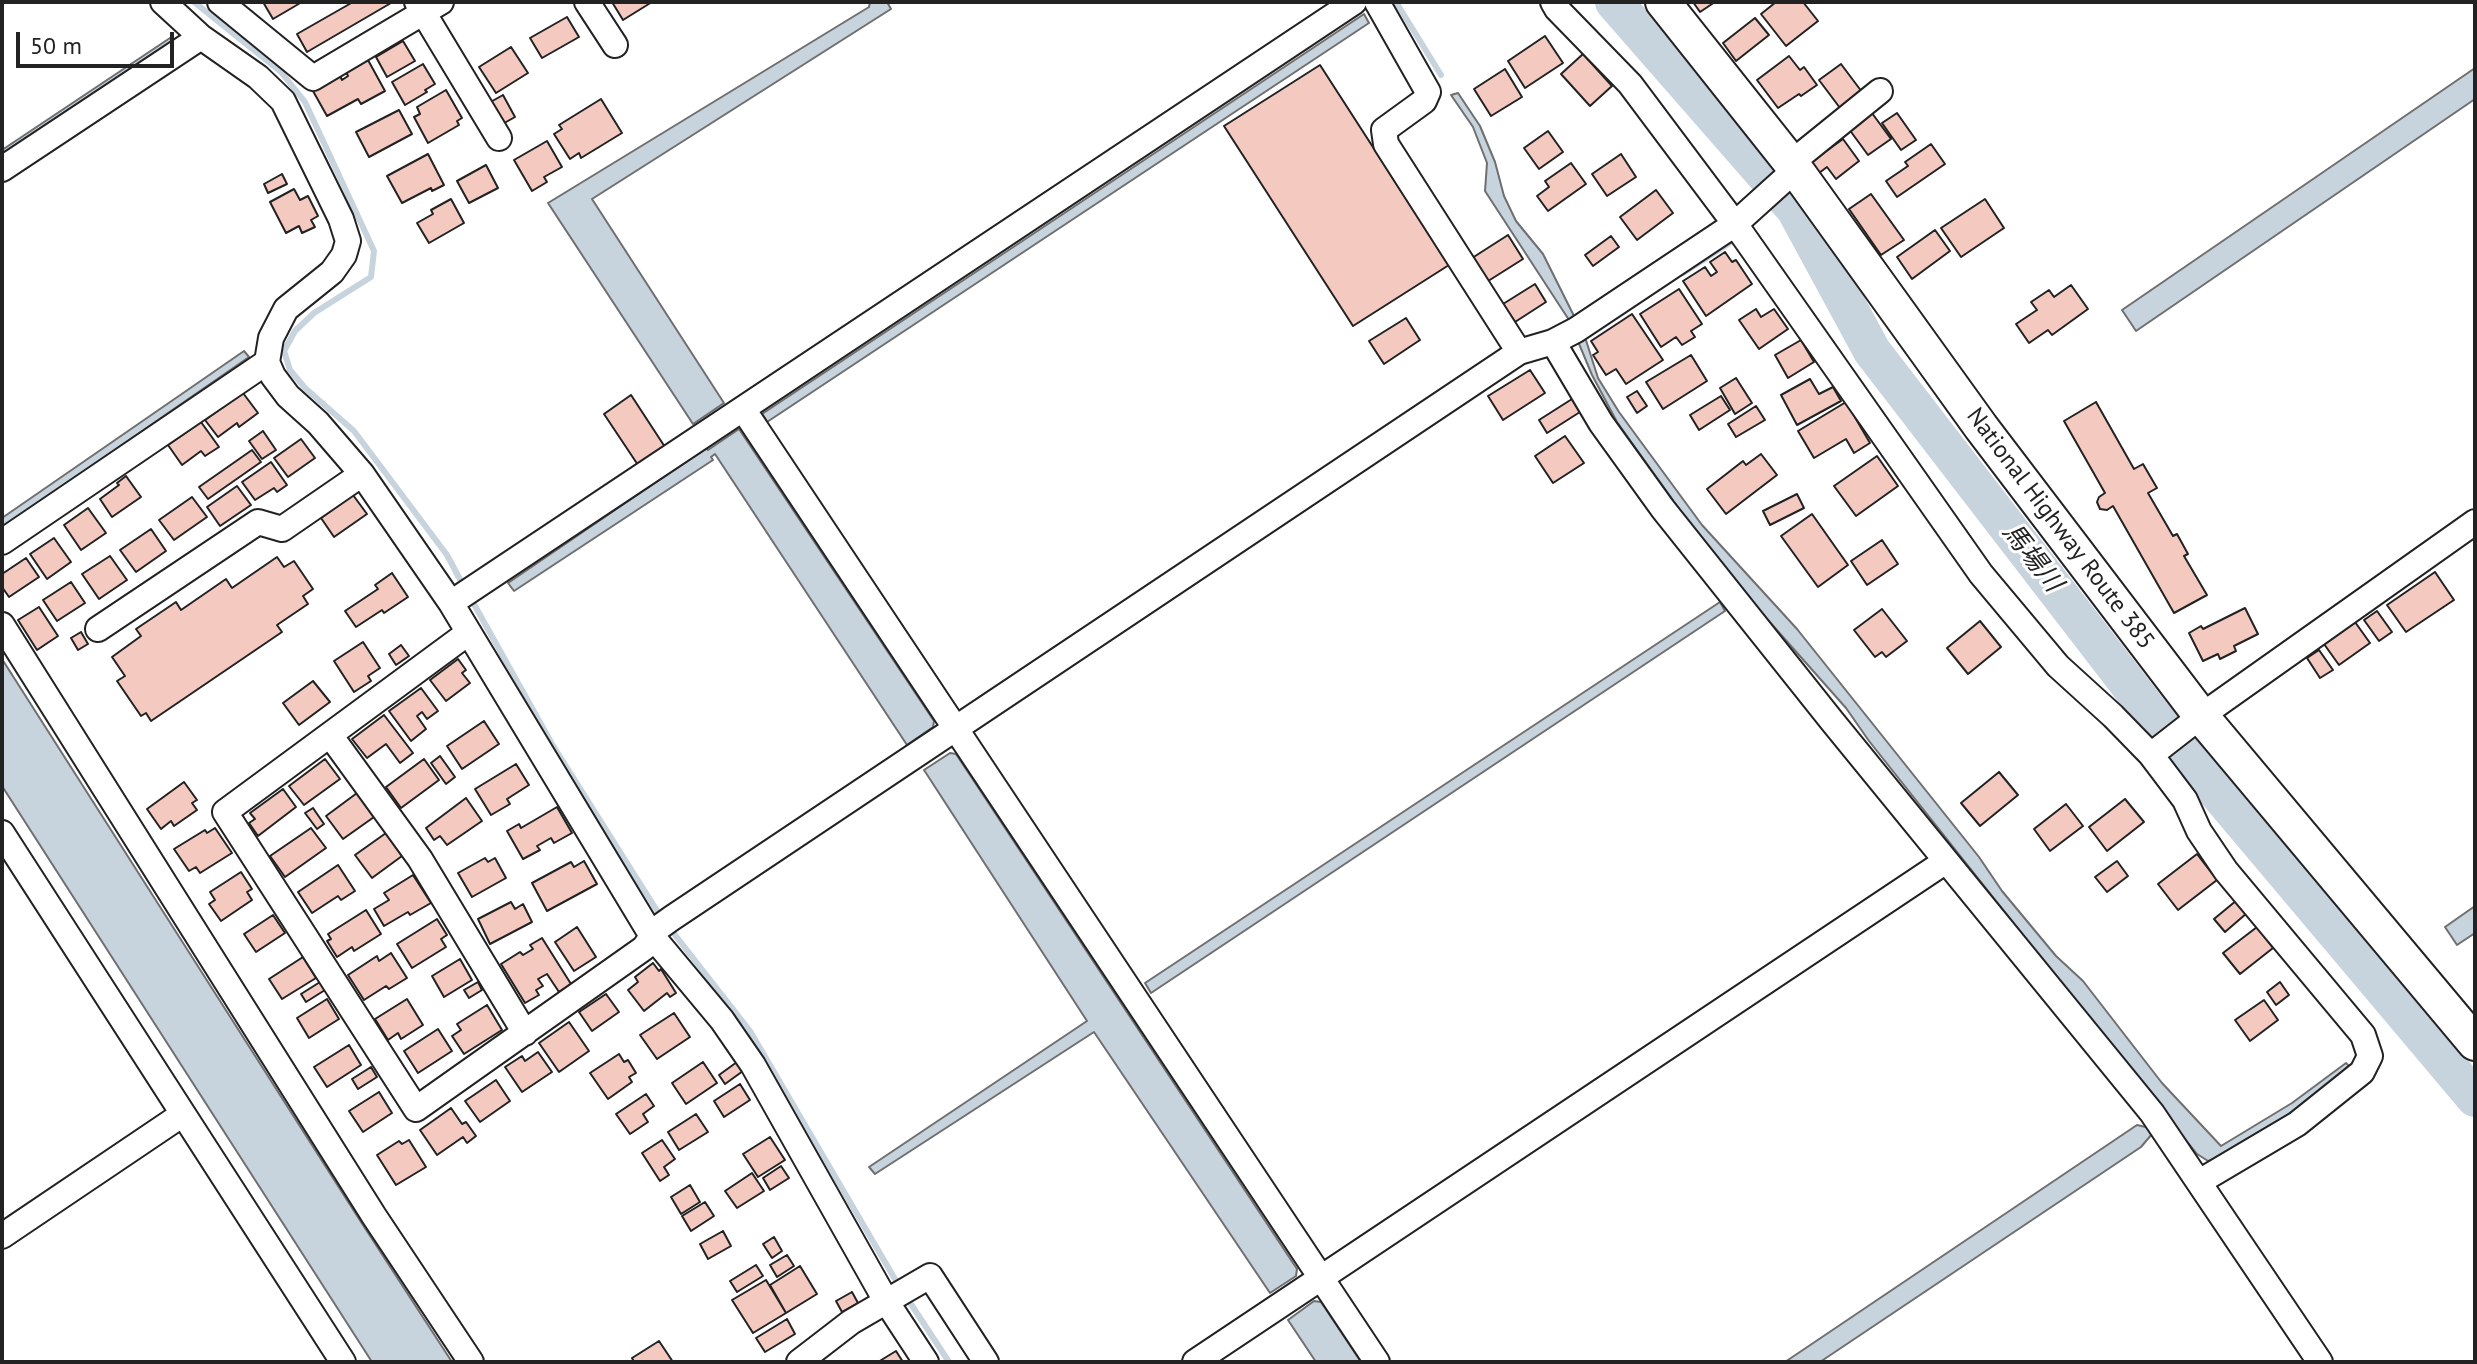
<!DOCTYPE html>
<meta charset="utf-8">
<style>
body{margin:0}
#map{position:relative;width:2477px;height:1364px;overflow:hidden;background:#fff;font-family:"PT Sans",sans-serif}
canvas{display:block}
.frame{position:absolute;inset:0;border:4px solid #222;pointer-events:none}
.scale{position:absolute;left:16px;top:32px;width:158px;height:36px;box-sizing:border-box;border:4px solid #222;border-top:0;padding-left:10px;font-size:24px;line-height:28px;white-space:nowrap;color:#222;-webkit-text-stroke:6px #fff;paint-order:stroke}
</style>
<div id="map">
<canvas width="2477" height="1364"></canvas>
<div class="frame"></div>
<div class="scale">50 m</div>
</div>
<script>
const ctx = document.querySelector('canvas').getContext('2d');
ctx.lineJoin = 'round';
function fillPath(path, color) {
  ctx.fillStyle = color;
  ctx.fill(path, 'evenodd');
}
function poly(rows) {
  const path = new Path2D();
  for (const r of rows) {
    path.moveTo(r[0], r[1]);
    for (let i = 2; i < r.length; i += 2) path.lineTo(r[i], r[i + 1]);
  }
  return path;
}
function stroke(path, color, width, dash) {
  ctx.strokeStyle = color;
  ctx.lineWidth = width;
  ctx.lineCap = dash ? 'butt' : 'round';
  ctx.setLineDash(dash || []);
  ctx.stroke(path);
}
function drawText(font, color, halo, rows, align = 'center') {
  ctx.font = font + ' "PT Sans","Noto Sans JP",sans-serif';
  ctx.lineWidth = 6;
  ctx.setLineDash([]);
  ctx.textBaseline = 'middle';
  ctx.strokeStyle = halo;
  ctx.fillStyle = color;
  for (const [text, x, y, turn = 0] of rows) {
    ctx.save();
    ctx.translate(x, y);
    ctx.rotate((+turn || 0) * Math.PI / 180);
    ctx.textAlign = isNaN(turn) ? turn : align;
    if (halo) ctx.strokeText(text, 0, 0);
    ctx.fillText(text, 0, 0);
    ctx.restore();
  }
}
const water = poly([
 [870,2,887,2,891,9,592,199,724,403,693,424,548,203,869,7,870,2],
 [1364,14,1369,23,767,422,765,418,762,414,1364,14],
 [170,38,174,43,2,158,2,150,170,38],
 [2475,68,2475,99,2136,331,2122,310,2475,68],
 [1458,93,1480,126,1495,162,1504,196,1516,221,1543,254,1574,316,1569,320,1485,191,1487,163,1473,127,1451,95,1458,93],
 [1584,334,1598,378,1619,412,1702,525,1797,629,1979,857,2002,891,2056,956,2083,981,2162,1083,2221,1146,2292,1103,2346,1063,2349,1066,2288,1116,2224,1157,2208,1161,2197,1154,1869,741,1846,708,1720,566,1617,422,1592,375,1577,339,1584,334],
 [244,351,249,357,2,528,2,518,244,351],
 [739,429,934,721,933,727,907,745,715,454,711,457,713,460,514,591,508,583,706,448,708,450,739,429],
 [1720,602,1725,611,1151,993,1145,983,1720,602],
 [2,659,361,1222,452,1362,372,1362,2,786,2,659],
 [950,753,956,754,1297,1269,1296,1276,1270,1293,1094,1032,875,1174,869,1167,1087,1021,924,770,950,753],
 [2475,906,2475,933,2457,945,2445,927,2475,906],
 [2137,1125,2150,1128,2152,1134,2141,1147,1820,1362,1785,1362,2137,1125],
 [1314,1301,1321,1302,1361,1362,1316,1362,1288,1320,1314,1301]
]);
fillPath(water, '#c7d3dd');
stroke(water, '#6f6f6f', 2);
stroke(poly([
 [194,2,281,72,305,102,374,251,371,277,314,313,295,331,284,351,290,370,305,388,354,431,447,555,464,587],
 [1396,2,1441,75],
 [1683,273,1731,242],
 [470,597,552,744,661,917],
 [668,926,750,1031,899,1286],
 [905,1295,949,1362]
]), '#c7d3dd', 6);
stroke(poly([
 [1614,2,1795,209,1872,351,2153,716,2475,1098]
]), '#c7d3dd', 38);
const building = poly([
 [263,2,302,2,273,19,263,2],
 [353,2,391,3,307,52,297,34,353,2],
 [612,2,652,2,623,20,612,2],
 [1693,2,1715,2,1700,12,1693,2],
 [1776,2,1803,2,1818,21,1786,46,1761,14,1776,2],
 [567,17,579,37,542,58,530,38,567,17],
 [1755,18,1769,35,1736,61,1723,43,1755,18],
 [1545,36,1563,63,1525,88,1508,61,1545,36],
 [403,41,415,61,387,77,376,57,403,41],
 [511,47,528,73,496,93,479,67,511,47],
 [1583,54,1612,86,1590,106,1561,74,1583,54],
 [1789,56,1800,70,1804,67,1817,85,1801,96,1799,94,1778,108,1757,80,1789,56],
 [368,60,385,91,361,104,358,99,327,116,313,91,340,76,342,80,348,76,346,72,368,60],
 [423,64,435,84,425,90,427,92,405,105,392,82,423,64],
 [1841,64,1865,96,1843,112,1819,80,1841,64],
 [1320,65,1449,265,1353,326,1224,126,1320,65],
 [1505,69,1522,97,1491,116,1474,89,1505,69],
 [446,90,462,118,457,121,459,125,428,143,414,117,420,114,417,107,446,90],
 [503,95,515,117,499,126,487,104,503,95],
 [601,99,622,133,581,158,579,153,570,159,554,134,562,129,559,125,601,99],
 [1869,109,1891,139,1868,155,1846,125,1869,109],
 [399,110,412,134,369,157,356,132,399,110],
 [1897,113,1916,140,1901,150,1882,123,1897,113],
 [1548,131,1563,152,1539,169,1524,148,1548,131],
 [1843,139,1859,161,1836,179,1827,167,1819,173,1811,162,1843,139],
 [547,141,562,167,544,177,547,182,532,191,514,160,547,141],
 [1931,144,1945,164,1897,197,1886,181,1908,166,1905,162,1931,144],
 [428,154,444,185,432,191,431,188,402,203,387,176,428,154],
 [1621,154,1636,177,1607,196,1592,174,1621,154],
 [1571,163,1586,184,1548,211,1537,196,1549,187,1545,181,1571,163],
 [486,165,498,188,469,203,457,181,486,165],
 [282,174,287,184,268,193,264,184,282,174],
 [294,189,300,200,308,196,318,216,311,220,315,227,302,233,299,226,286,233,270,202,294,189],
 [1656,190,1673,213,1637,240,1620,217,1656,190],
 [1871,194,1904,240,1881,255,1849,209,1871,194],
 [451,199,464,223,429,243,417,223,433,214,431,210,451,199],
 [1985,199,2004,228,1961,257,1941,228,1985,199],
 [1935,230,1950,251,1912,279,1897,257,1935,230],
 [1508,235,1523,259,1485,283,1469,260,1508,235],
 [1611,236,1619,247,1593,266,1585,255,1611,236],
 [1725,252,1732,262,1736,260,1752,284,1706,316,1683,281,1705,267,1711,276,1717,272,1710,262,1725,252],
 [1535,284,1546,302,1515,322,1503,304,1535,284],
 [2071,285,2088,309,2052,335,2048,330,2029,343,2016,324,2037,310,2031,302,2049,290,2054,297,2071,285],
 [1679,289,1702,324,1691,331,1695,337,1682,345,1676,337,1661,347,1640,314,1679,289],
 [1756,309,1761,317,1774,309,1788,329,1759,349,1739,320,1756,309],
 [1632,314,1663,360,1626,384,1616,369,1606,375,1593,355,1598,352,1591,341,1632,314],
 [1406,318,1420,340,1384,364,1369,341,1406,318],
 [1801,340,1814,362,1788,378,1775,355,1801,340],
 [1691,355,1707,381,1663,409,1646,382,1691,355],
 [1530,370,1545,393,1503,420,1488,396,1530,370],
 [1736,378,1752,403,1735,414,1720,388,1736,378],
 [1810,379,1819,394,1833,387,1841,401,1797,425,1781,395,1810,379],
 [1637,391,1647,406,1637,413,1627,397,1637,391],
 [243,393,258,413,239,427,237,423,218,437,205,420,243,393],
 [631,395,665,447,638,465,604,414,631,395],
 [1721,396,1730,410,1699,430,1690,415,1721,396],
 [1572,399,1580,412,1547,433,1539,420,1572,399],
 [1846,402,1870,443,1854,453,1846,439,1814,458,1798,431,1846,402],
 [2096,402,2134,469,2143,464,2157,488,2148,493,2173,536,2177,534,2188,554,2184,556,2207,595,2174,613,2113,506,2107,510,2100,509,2097,502,2099,497,2105,493,2064,421,2096,402],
 [1756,406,1765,420,1736,437,1728,424,1756,406],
 [201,422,219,447,205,456,201,451,182,465,168,445,201,422],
 [263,431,276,450,262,459,249,441,263,431],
 [1565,436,1584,463,1553,483,1535,456,1565,436],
 [301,439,315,458,288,477,274,458,301,439],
 [252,450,261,462,208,499,199,487,252,450],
 [1761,454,1777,475,1726,514,1707,489,1743,461,1746,465,1761,454],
 [1877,456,1898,486,1856,516,1834,486,1877,456],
 [271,462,287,485,277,492,274,488,255,500,242,482,271,462],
 [126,476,141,497,112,517,100,499,119,485,117,483,126,476],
 [237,486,251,505,220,526,207,507,237,486],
 [1797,494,1804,508,1770,525,1763,511,1797,494],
 [353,495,367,514,334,537,321,518,353,495],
 [192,497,207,517,174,540,159,520,192,497],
 [88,508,106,533,81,550,64,525,88,508],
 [1812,514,1848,565,1818,587,1781,536,1812,514],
 [151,529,166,551,136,572,120,550,151,529],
 [54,538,71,562,47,579,30,554,54,538],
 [1882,540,1898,564,1867,585,1851,561,1882,540],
 [110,556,127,580,99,599,82,574,110,556],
 [277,557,284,567,294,561,313,589,303,596,308,604,277,625,282,632,151,721,146,713,141,716,117,681,125,676,112,657,141,636,136,629,176,602,181,610,226,579,232,588,277,557],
 [26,558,39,577,9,597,2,587,2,574,26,558],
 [2435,572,2454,600,2406,632,2387,605,2435,572],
 [392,573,408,597,384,613,382,610,356,627,345,611,378,589,375,585,392,573],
 [71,582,85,603,57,621,43,600,71,582],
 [39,607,58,636,37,650,18,620,39,607],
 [2245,608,2258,634,2234,646,2236,651,2220,659,2218,654,2203,661,2189,633,2201,626,2203,629,2245,608],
 [1882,609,1907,641,1886,657,1882,652,1875,657,1854,630,1882,609],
 [2377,611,2392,632,2379,641,2364,620,2377,611],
 [1980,621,2001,647,1968,674,1947,648,1980,621],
 [2355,622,2370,643,2339,665,2324,644,2355,622],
 [81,632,88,644,78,650,71,638,81,632],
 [363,642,380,668,368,676,371,681,354,692,334,661,363,642],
 [401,645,409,656,396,665,389,654,401,645],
 [2319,650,2333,670,2320,678,2307,658,2319,650],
 [458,659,466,670,462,673,470,683,446,701,430,680,458,659],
 [313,681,330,702,299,725,283,703,313,681],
 [421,688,438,711,427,719,422,712,417,716,426,729,411,741,389,711,421,688],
 [384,715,413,753,400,763,386,744,367,758,352,739,384,715],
 [484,721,499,744,462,769,447,746,484,721],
 [440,756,455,777,446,784,431,763,440,756],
 [325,759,340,779,304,805,289,786,325,759],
 [424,759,439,780,401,808,386,787,424,759],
 [516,764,529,785,507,799,510,804,491,815,475,789,516,764],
 [1999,772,2018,795,1980,826,1961,803,1999,772],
 [184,782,197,800,192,803,197,810,174,826,171,821,161,829,147,809,184,782],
 [283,789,296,807,258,836,249,823,255,819,250,813,283,789],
 [357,793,374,817,343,839,326,816,357,793],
 [466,798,482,821,447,845,440,836,434,840,426,828,466,798],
 [2125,799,2144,822,2107,851,2089,827,2125,799],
 [2066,804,2083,826,2050,851,2034,829,2066,804],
 [557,807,572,833,554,843,551,838,537,846,540,850,523,859,507,831,519,824,521,828,557,807],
 [313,808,324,824,317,829,305,813,313,808],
 [215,828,232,853,200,873,196,867,189,871,174,849,205,830,207,833,215,828],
 [311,828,326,848,285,877,270,856,311,828],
 [386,833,402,856,372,878,355,855,386,833],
 [2197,854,2217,880,2178,910,2158,884,2197,854],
 [485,858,488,862,495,858,506,878,472,897,458,873,485,858],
 [584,861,597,884,547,911,532,883,571,862,574,867,584,861],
 [2117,861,2128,876,2107,892,2095,877,2117,861],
 [338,865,355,891,341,900,338,896,312,913,298,892,338,865],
 [241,872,252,889,247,892,252,900,221,921,209,904,215,900,210,892,241,872],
 [413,875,431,903,410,915,408,912,384,926,374,909,389,900,384,893,413,875],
 [2237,900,2247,913,2225,932,2214,919,2237,900],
 [511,902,515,909,523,904,532,922,490,944,478,919,511,902],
 [366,910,381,934,354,951,352,947,337,957,327,941,331,939,328,934,366,910],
 [273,915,285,933,256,952,244,934,273,915],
 [437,919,447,935,441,939,446,947,412,968,397,944,437,919],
 [577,927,596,957,574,971,555,942,577,927],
 [2257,927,2273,948,2240,974,2223,953,2257,927],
 [542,938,571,984,559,992,547,974,538,979,543,986,536,990,539,995,525,1003,501,964,520,952,523,955,533,949,530,945,542,938],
 [391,953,407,978,389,989,386,986,364,1000,348,975,377,956,379,961,391,953],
 [303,957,316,978,282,999,269,979,303,957],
 [460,959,472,980,444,997,432,976,460,959],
 [653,963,659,971,661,969,676,993,670,997,667,993,644,1011,628,990,638,982,635,977,653,963],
 [320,982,325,990,306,1002,301,994,320,982],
 [478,982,482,990,469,998,464,990,478,982],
 [2280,982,2289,995,2276,1005,2267,992,2280,982],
 [606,994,619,1012,592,1031,579,1012,606,994],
 [327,999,339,1019,309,1038,297,1018,327,999],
 [407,999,423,1025,401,1039,398,1033,388,1040,375,1019,407,999],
 [2264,1000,2278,1020,2250,1041,2235,1020,2264,1000],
 [487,1005,502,1030,464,1054,452,1036,461,1030,457,1024,487,1005],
 [674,1013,690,1037,657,1059,640,1035,674,1013],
 [569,1022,589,1051,559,1072,539,1043,569,1022],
 [438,1029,452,1051,418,1073,404,1051,438,1029],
 [349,1045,361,1065,327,1087,314,1067,349,1045],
 [538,1052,552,1072,522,1092,505,1067,522,1056,525,1061,538,1052],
 [619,1054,624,1062,628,1060,636,1073,629,1077,632,1082,608,1099,590,1073,619,1054],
 [703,1062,717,1083,686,1104,672,1083,703,1062],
 [737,1062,743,1071,725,1084,719,1075,737,1062],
 [371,1067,377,1077,358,1089,352,1079,371,1067],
 [496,1080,510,1101,480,1122,465,1101,496,1080],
 [740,1084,750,1100,724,1117,714,1101,740,1084],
 [379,1092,392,1113,363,1132,349,1111,379,1092],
 [646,1094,654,1106,643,1114,648,1122,630,1134,616,1114,646,1094],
 [451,1108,462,1124,466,1122,476,1136,467,1143,463,1137,437,1155,420,1130,451,1108],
 [696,1114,708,1132,679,1150,668,1132,696,1114],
 [770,1137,785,1160,758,1177,743,1154,770,1137],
 [409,1140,426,1167,396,1185,377,1155,399,1141,402,1144,409,1140],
 [662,1140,675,1159,664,1167,669,1175,660,1181,642,1153,662,1140],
 [781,1166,789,1178,770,1190,763,1178,781,1166],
 [752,1173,764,1191,737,1208,725,1191,752,1173],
 [690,1185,700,1202,681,1214,671,1197,690,1185],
 [705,1202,714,1216,691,1231,682,1216,705,1202],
 [723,1231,731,1246,708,1259,700,1244,723,1231],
 [774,1237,782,1251,772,1258,763,1244,774,1237],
 [787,1255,794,1266,777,1277,770,1265,787,1255],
 [756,1265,763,1276,737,1292,730,1281,756,1265],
 [800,1266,817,1294,786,1313,770,1285,800,1266],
 [766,1280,786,1313,753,1333,732,1300,766,1280],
 [852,1292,858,1303,842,1312,836,1301,852,1292],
 [787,1319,795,1334,765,1352,756,1338,787,1319],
 [659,1341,673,1362,634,1362,632,1358,659,1341],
 [896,1351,903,1362,878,1362,896,1351]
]);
fillPath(building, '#f3c9c0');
stroke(building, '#222', 2);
const minor = poly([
 [163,2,201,37,258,77,283,101,341,219,348,241,344,255,332,272,286,309,271,338,267,362,273,376,288,396,318,423,362,474,451,603,652,936,722,1020,753,1065,886,1301,926,1362],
 [220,2,313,78,441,2],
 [417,2,499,138],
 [587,2,615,45],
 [1377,2,1428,92,1424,101,1384,130,1386,144,1519,352],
 [1553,2,1557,9,1630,84,1735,224,1981,574,2058,666,2113,716,2151,755,2185,800,2199,831,2226,871,2363,1035,2370,1056,2362,1072,2297,1124,2199,1182],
 [2,169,201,37],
 [1553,342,1601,423,1663,509,1832,721,2152,1113,2320,1362],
 [743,409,1377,1362],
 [2,542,267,362],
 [451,603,1354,2],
 [2,625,374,1216,471,1362],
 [98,629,258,522,282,529,362,474],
 [468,633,225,812,416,1109,644,948,658,928,672,918,1519,352,1553,342,1576,330,1735,224,1786,178,1791,163,1880,91],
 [330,735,420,859,525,1033],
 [2151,755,2201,716,2475,522],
 [2,833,343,1362],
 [2,1236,183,1114],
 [799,1362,851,1322,930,1276,986,1362],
 [1195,1362,1946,861]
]);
const highway = poly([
 [1663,2,1791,163,1981,427,2201,716,2475,1043]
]);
stroke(minor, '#222', 28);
stroke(highway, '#222', 38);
stroke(minor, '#fff', 24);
stroke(highway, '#fff', 34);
drawText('24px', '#222', '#fff', [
 ["National Highway Route 385",2060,529,53]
]);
drawText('italic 26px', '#222', '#fff', [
 ["馬場川",2032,558,52]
]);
</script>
